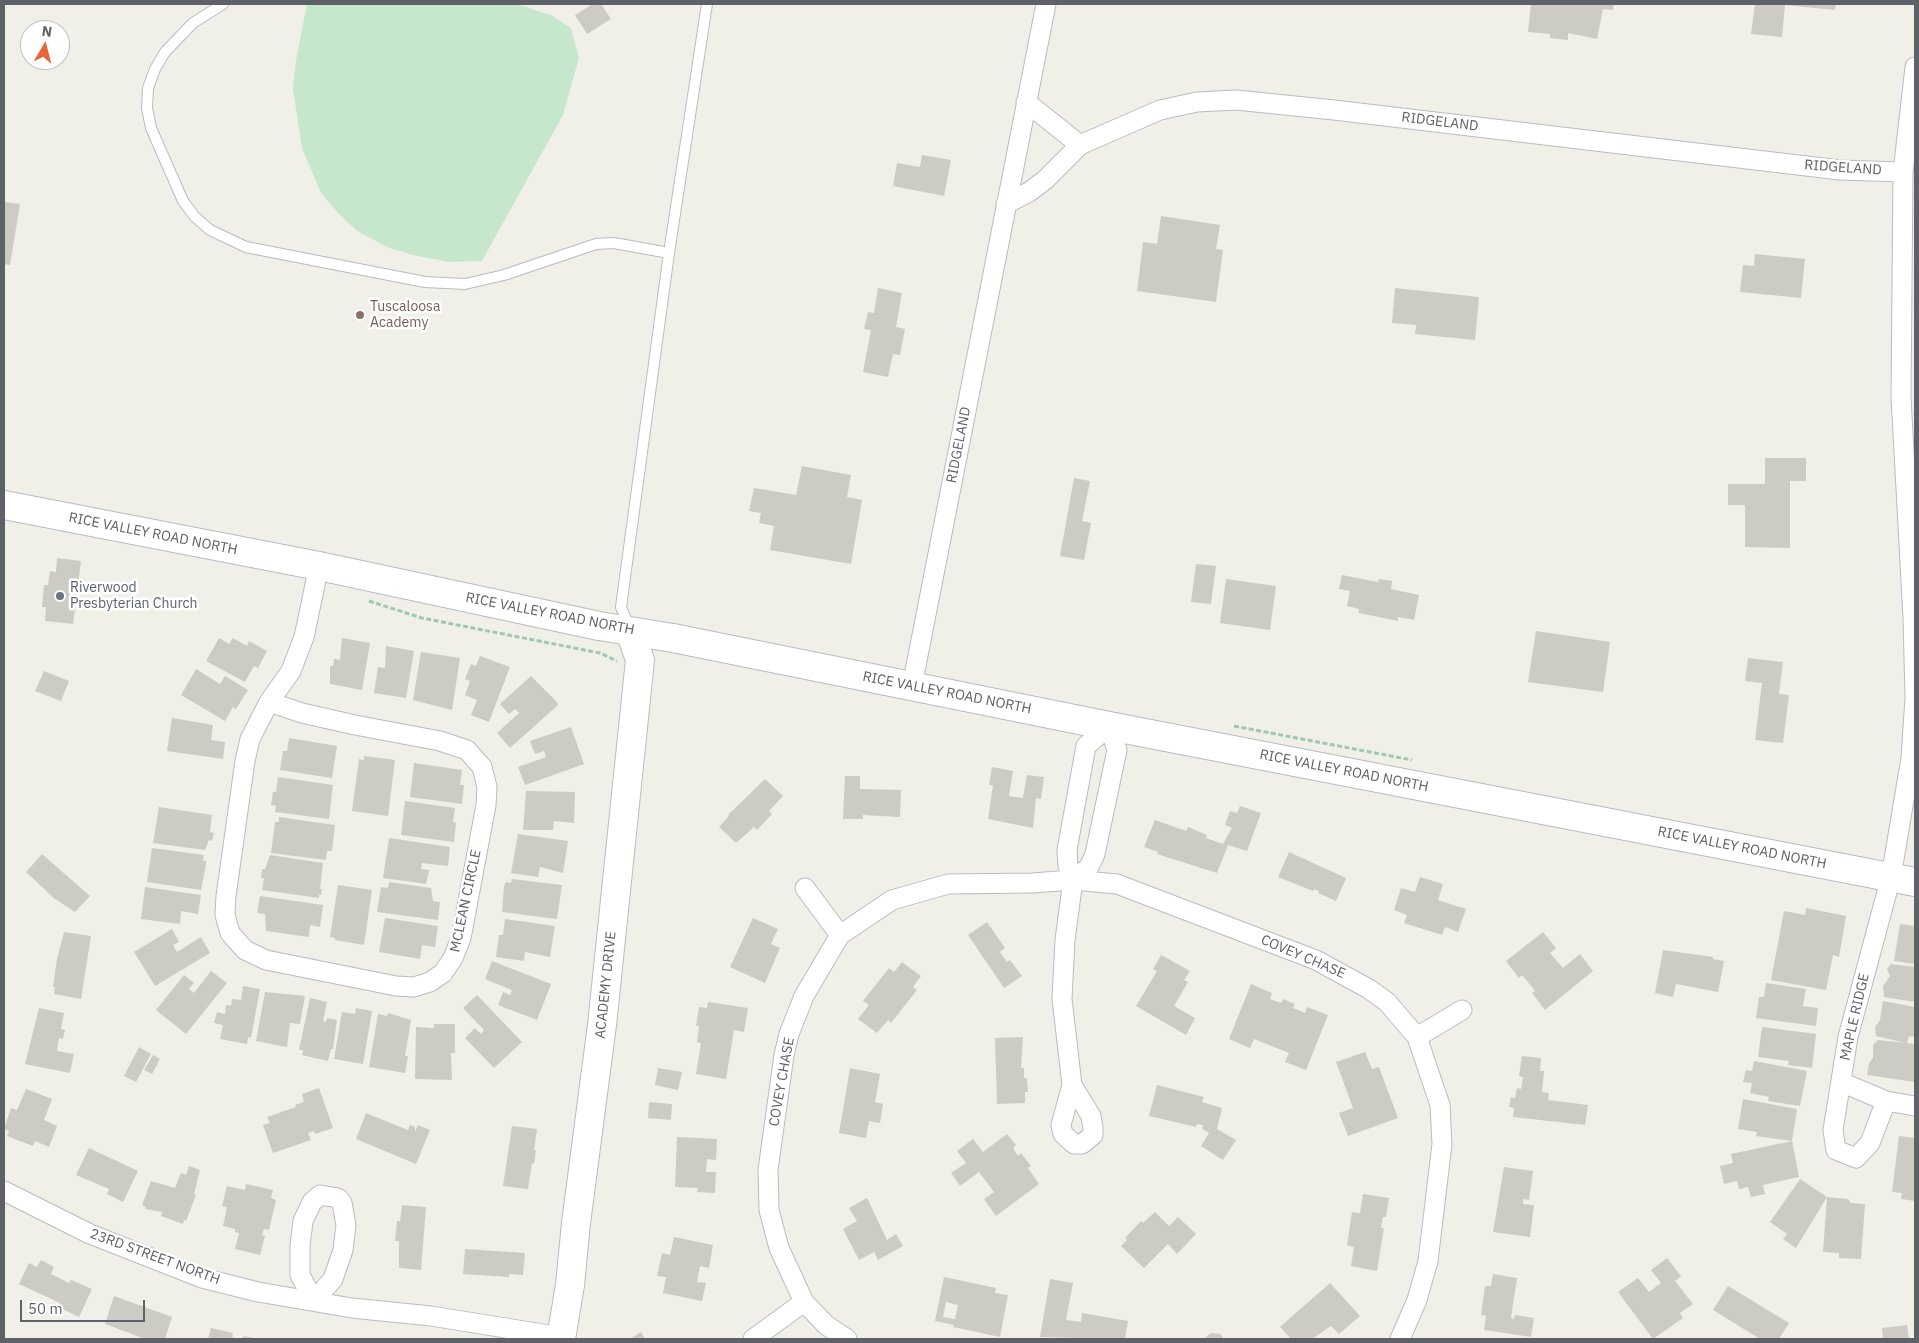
<!DOCTYPE html>
<style>
body{margin:0}
#map{position:relative;width:1919px;height:1343px;overflow:hidden;background:#f1f0e8;font-family:"IBM Plex Sans",sans-serif}
canvas{display:block}
.frame{position:absolute;inset:0;border:5px solid #5f6168;pointer-events:none}
.north{position:absolute;left:20px;top:20px;width:50px;height:50px;box-sizing:border-box;background:#fff;border:1px solid #bfc0c3;border-radius:50%;rotate:8deg;font-size:14px;font-weight:700;line-height:20px;text-align:center;color:#5f6168}
.north::after{content:'';display:block;margin:auto;width:18px;height:22px;background:#e56539;clip-path:polygon(50% 0,100% 100%,50% 72%,0 100%)}
.scale{position:absolute;left:20px;top:1300px;width:125px;height:22px;box-sizing:border-box;border:2px solid #5f6168;border-top:0;padding-left:6px;font-size:15px;line-height:18px;white-space:nowrap;color:#5f6168;-webkit-text-stroke:4px #fff;paint-order:stroke}
</style>
<div id="map">
<canvas width="1919" height="1343"></canvas>
<div class="frame"></div>
<div class="north">N</div>
<div class="scale">50 m</div>
</div>
<script>
const ctx = document.querySelector('canvas').getContext('2d');
ctx.lineJoin = 'round';
function fillPath(path, color) {
  ctx.fillStyle = color;
  ctx.fill(path, 'evenodd');
}
function poly(rows) {
  const path = new Path2D();
  for (const r of rows) {
    path.moveTo(r[0], r[1]);
    for (let i = 2; i < r.length; i += 2) path.lineTo(r[i], r[i + 1]);
  }
  return path;
}
function stroke(path, color, width, dash) {
  ctx.strokeStyle = color;
  ctx.lineWidth = width;
  ctx.lineCap = dash ? 'butt' : 'round';
  ctx.setLineDash(dash || []);
  ctx.stroke(path);
}
function drawText(font, color, halo, rows, align = 'center') {
  ctx.font = font + ' "IBM Plex Sans",sans-serif';
  ctx.lineWidth = 5;
  ctx.setLineDash([]);
  ctx.textBaseline = 'middle';
  ctx.strokeStyle = halo;
  ctx.fillStyle = color;
  for (const [text, x, y, turn = 0] of rows) {
    ctx.save();
    ctx.translate(x, y);
    ctx.rotate((+turn || 0) * Math.PI / 180);
    ctx.textAlign = isNaN(turn) ? turn : align;
    if (halo) ctx.strokeText(text, 0, 0);
    ctx.fillText(text, 0, 0);
    ctx.restore();
  }
}
fillPath(poly([
 [307,4,517,4,553,16,571,28,579,58,563,115,482,261,448,262,413,255,387,247,357,231,339,214,321,193,302,148,293,89,296,60]
]), '#c6e7cc');
fillPath(poly([
 [593,4,601,4,611,19,587,34,575,15],
 [1531,4,1614,4,1613,10,1603,9,1597,39,1568,33,1568,40,1550,38,1550,34,1528,32],
 [1755,4,1836,4,1835,10,1785,5,1782,37,1751,34],
 [922,155,951,160,944,196,893,186,897,163,920,167],
 [4,202,20,204,10,265,4,264],
 [1161,216,1220,225,1216,249,1223,250,1216,302,1137,291,1143,242,1157,244],
 [1755,254,1805,259,1801,298,1740,292,1743,265,1754,266],
 [878,288,902,293,896,327,905,329,900,355,893,354,888,377,863,372,871,330,864,329,868,312,874,313],
 [1395,288,1479,297,1475,340,1415,334,1416,325,1392,323],
 [1765,458,1806,458,1806,481,1790,481,1790,548,1745,547,1745,505,1728,505,1728,484,1765,484],
 [802,466,851,475,847,497,862,500,851,564,770,550,774,526,759,523,761,513,749,511,754,488,796,495],
 [1074,478,1090,481,1082,521,1091,523,1084,560,1060,556],
 [57,558,81,561,73,624,45,621,46,607,42,607,44,585,48,585,50,571,56,572],
 [1196,564,1216,566,1211,604,1191,602],
 [1342,575,1378,582,1379,579,1392,581,1391,589,1419,595,1414,620,1398,617,1398,621,1359,613,1359,609,1347,606,1350,591,1339,589],
 [1226,579,1276,586,1270,630,1220,623],
 [1536,631,1610,642,1603,692,1528,682],
 [219,638,229,644,233,638,247,646,249,641,267,651,258,668,254,666,245,682,206,661],
 [342,638,370,643,362,690,330,684,330,666,333,666,334,659,340,660],
 [386,646,414,651,406,698,374,693,378,667,385,668],
 [421,652,460,658,452,710,413,700],
 [480,656,510,667,489,722,471,715,477,700,465,695,470,681,465,679,471,664,476,666],
 [1748,658,1783,662,1779,694,1789,695,1783,743,1755,740,1762,683,1745,681],
 [196,669,220,684,225,676,248,690,236,709,233,707,225,721,181,695],
 [44,671,69,681,61,701,35,691],
 [531,676,556,701,558,705,510,748,497,733,519,713,515,709,509,714,500,704],
 [172,718,213,725,211,740,225,742,223,759,167,751],
 [571,727,584,764,525,785,518,767,546,757,544,751,535,754,530,741],
 [289,738,337,746,332,778,280,770,283,751,287,751],
 [364,756,395,760,388,816,352,811,359,759,364,760],
 [414,763,462,770,460,785,464,785,462,804,410,797],
 [992,767,1013,771,1009,796,1023,798,1027,775,1044,777,1041,799,1036,798,1033,828,988,819,993,785,989,785],
 [845,776,860,776,860,789,901,790,900,817,863,815,863,819,843,819],
 [278,777,333,785,329,819,275,812,276,806,271,805,273,792,276,792],
 [765,779,783,796,769,811,772,814,757,830,754,827,736,843,719,827,729,816,728,815],
 [526,791,575,792,574,823,554,821,553,830,523,830],
 [405,801,455,808,453,822,456,823,454,842,401,835],
 [1240,806,1261,813,1247,851,1228,845,1217,873,1157,854,1158,852,1144,847,1155,820,1186,831,1188,827,1207,835,1206,838,1223,844,1232,828,1225,825,1230,811,1237,813],
 [159,807,212,815,210,832,214,833,212,841,209,840,205,850,153,843],
 [279,817,335,825,332,851,327,851,326,860,271,853,275,822,279,822],
 [518,834,568,841,563,873,540,867,538,877,511,873],
 [389,838,450,847,448,866,422,863,421,869,429,870,426,884,383,878],
 [152,848,204,855,203,861,206,861,206,865,201,890,147,882],
 [1289,852,1346,878,1336,901,1318,893,1319,891,1314,889,1313,891,1278,877],
 [42,854,90,896,75,912,55,899,26,872],
 [270,855,323,863,320,889,322,889,321,895,319,895,319,898,262,890,264,878,261,878,262,869,265,869],
 [1420,877,1443,884,1438,900,1466,909,1458,932,1445,927,1442,935,1404,923,1407,915,1394,910,1401,888,1415,892],
 [512,879,562,885,557,919,502,912,504,886,506,882,511,883],
 [389,882,431,888,433,901,440,902,438,920,377,912,381,887,388,888],
 [338,885,372,890,364,945,335,940,335,938,330,937],
 [145,887,201,895,198,914,181,911,180,924,141,919],
 [260,896,323,905,320,927,310,925,309,937,266,931,265,914,257,913],
 [1806,908,1846,916,1839,957,1833,955,1826,990,1771,980,1784,911,1805,915],
 [385,918,438,926,435,947,422,945,420,959,379,952],
 [753,918,778,929,771,944,780,948,765,983,730,967],
 [505,919,555,926,550,957,525,952,524,961,496,957,499,935,503,935],
 [987,922,1005,948,1000,952,1007,962,1010,960,1022,976,1004,988,968,935],
 [1900,924,1915,926,1915,964,1894,961],
 [172,929,179,942,173,945,177,952,201,937,210,953,155,986,134,952],
 [64,932,91,936,81,999,54,994,55,987,53,987,57,959],
 [1543,932,1556,948,1550,953,1563,968,1580,954,1593,971,1545,1010,1532,993,1535,991,1522,975,1519,978,1506,961],
 [1663,950,1713,957,1713,959,1724,961,1718,992,1676,984,1673,997,1655,993],
 [1161,955,1190,971,1184,980,1188,982,1174,1006,1195,1018,1186,1035,1136,1006,1157,971,1153,969],
 [492,961,551,984,537,1020,498,1005,503,992,510,995,512,990,485,979],
 [902,962,921,976,913,987,917,990,891,1023,888,1020,877,1033,858,1019,869,1005,863,1001,889,968,894,972],
 [1891,964,1915,967,1915,1002,1884,997,1883,986,1890,976,1887,969],
 [211,971,227,983,186,1034,156,1010,184,975,194,983,189,989,194,993],
 [1766,983,1806,989,1803,1006,1818,1008,1816,1026,1756,1018,1759,997,1764,997],
 [1251,984,1272,993,1270,999,1281,1003,1283,999,1295,1004,1293,1008,1305,1013,1307,1007,1328,1015,1306,1070,1285,1062,1289,1053,1254,1039,1250,1048,1229,1039],
 [243,986,260,989,251,1038,248,1037,247,1044,220,1039,223,1025,214,1023,217,1012,225,1014,226,1005,231,1006,232,999,241,1000],
 [265,992,305,996,300,1024,290,1023,287,1047,256,1041],
 [477,995,522,1042,494,1068,465,1038,475,1028,481,1034,484,1030,463,1008],
 [310,998,327,1002,323,1021,326,1022,327,1018,337,1020,333,1049,331,1049,328,1061,302,1055,303,1050,299,1050],
 [1883,1001,1915,1007,1915,1037,1909,1036,1907,1043,1915,1044,1915,1082,1867,1075,1869,1063,1873,1058,1873,1045,1878,1040,1906,1043,1876,1036,1875,1027,1880,1020],
 [708,1002,748,1008,744,1032,734,1030,726,1079,696,1074,701,1043,697,1042,699,1026,696,1026,699,1007,707,1008],
 [39,1008,64,1013,61,1029,65,1030,63,1039,59,1038,57,1051,74,1054,70,1073,25,1064],
 [356,1008,372,1011,363,1064,334,1059,342,1012,355,1014],
 [388,1013,411,1020,405,1056,408,1056,405,1073,369,1067,378,1014,387,1016],
 [434,1024,455,1024,455,1053,451,1053,452,1080,415,1079,416,1027,434,1028],
 [1762,1027,1816,1034,1812,1068,1788,1065,1789,1061,1758,1057],
 [1023,1037,1021,1068,1024,1068,1024,1078,1027,1078,1028,1092,1025,1092,1025,1103,997,1104,995,1038],
 [139,1047,151,1054,136,1082,124,1076],
 [1365,1052,1372,1069,1379,1067,1398,1118,1348,1136,1339,1113,1353,1108,1336,1062],
 [153,1055,160,1059,152,1074,144,1070],
 [1522,1056,1541,1058,1540,1071,1544,1071,1542,1092,1549,1093,1548,1100,1588,1105,1585,1125,1513,1117,1514,1108,1509,1107,1511,1097,1515,1098,1517,1088,1521,1089,1523,1077,1519,1076],
 [1754,1061,1807,1071,1800,1106,1768,1101,1769,1097,1750,1093,1752,1083,1743,1082,1746,1070,1752,1071],
 [658,1068,682,1072,678,1090,655,1085],
 [850,1068,880,1074,875,1102,883,1104,880,1123,869,1121,866,1138,839,1133],
 [1157,1085,1204,1097,1202,1102,1222,1108,1217,1129,1236,1140,1223,1160,1201,1146,1209,1133,1202,1129,1203,1125,1197,1124,1196,1127,1149,1116],
 [319,1088,333,1128,315,1134,314,1131,308,1133,311,1140,273,1153,263,1125,270,1123,267,1117,296,1107,295,1105,304,1102,302,1094],
 [26,1089,52,1099,44,1120,57,1126,49,1147,35,1141,33,1146,7,1136,9,1131,4,1129,11,1108,17,1110],
 [1743,1099,1797,1109,1792,1141,1756,1136,1757,1132,1738,1129],
 [649,1102,672,1104,671,1120,648,1118],
 [366,1113,408,1130,410,1125,415,1127,415,1132,418,1125,430,1130,416,1164,356,1139],
 [512,1126,537,1129,534,1150,536,1150,534,1164,532,1163,528,1189,503,1186],
 [1007,1134,1016,1145,1013,1148,1018,1156,1021,1153,1031,1166,1028,1168,1039,1184,996,1216,984,1199,994,1192,979,1172,960,1186,951,1173,966,1163,957,1151,973,1139,983,1152],
 [1899,1136,1915,1138,1915,1201,1901,1199,1902,1193,1892,1192],
 [677,1137,717,1139,716,1160,707,1159,706,1172,716,1172,715,1193,697,1192,698,1188,675,1187],
 [1792,1141,1799,1177,1763,1185,1765,1194,1751,1197,1748,1187,1739,1189,1737,1181,1724,1184,1720,1166,1733,1163,1731,1154],
 [89,1148,138,1171,123,1202,107,1194,109,1189,76,1175],
 [189,1166,200,1170,194,1194,196,1195,186,1221,184,1220,183,1224,161,1216,162,1212,145,1209,146,1207,142,1205,151,1181,175,1188,181,1173,186,1175],
 [1504,1167,1533,1171,1529,1200,1523,1199,1523,1204,1534,1205,1530,1237,1493,1232],
 [1800,1179,1827,1197,1796,1248,1783,1239,1787,1234,1770,1222],
 [246,1184,273,1190,271,1198,276,1200,269,1230,264,1229,262,1235,265,1236,260,1255,235,1249,239,1233,235,1232,235,1229,223,1226,227,1207,222,1206,227,1186,245,1190],
 [1363,1194,1389,1198,1386,1217,1383,1217,1381,1228,1384,1228,1377,1271,1351,1266,1354,1247,1347,1245,1352,1212,1360,1213],
 [1827,1197,1848,1199,1851,1203,1865,1204,1861,1259,1839,1258,1839,1253,1823,1252],
 [867,1198,887,1240,896,1234,903,1246,878,1260,874,1252,859,1260,843,1229,857,1221,849,1208],
 [402,1205,426,1207,421,1270,399,1268,399,1241,395,1241,397,1221,400,1221],
 [1155,1212,1169,1226,1178,1217,1196,1234,1177,1254,1168,1244,1144,1268,1121,1246,1127,1240,1125,1238,1141,1221,1143,1223],
 [674,1237,713,1245,709,1268,700,1266,697,1282,706,1283,702,1301,663,1293,666,1277,657,1276,662,1253,670,1255],
 [465,1249,525,1253,523,1275,509,1274,509,1277,463,1274],
 [1667,1258,1681,1276,1675,1281,1693,1304,1680,1313,1683,1318,1653,1339,1618,1292,1638,1278,1649,1292,1661,1283,1651,1270],
 [41,1260,54,1267,51,1274,69,1283,71,1280,92,1289,79,1317,58,1307,60,1303,19,1284,29,1263,37,1267],
 [1493,1274,1517,1278,1511,1318,1514,1319,1515,1315,1534,1318,1531,1337,1484,1330,1486,1316,1481,1315,1485,1286,1491,1286],
 [944,1277,996,1288,995,1293,1008,1295,1000,1337,953,1327,954,1325,935,1321],
 [946,1302,958,1305,955,1319,943,1317],
 [1050,1279,1073,1283,1066,1320,1081,1322,1082,1313,1128,1321,1125,1339,1040,1337],
 [1330,1283,1360,1316,1339,1334,1331,1326,1312,1339,1291,1339,1280,1327],
 [1728,1286,1789,1323,1779,1339,1760,1339,1713,1310],
 [114,1296,172,1317,165,1339,145,1339,105,1324],
 [1907,1325,1909,1339,1883,1339,1882,1328],
 [211,1328,233,1333,232,1337,238,1339,208,1339],
 [641,1332,645,1339,630,1339],
 [1211,1333,1220,1334,1224,1339,1204,1339],
 [243,1336,255,1338,255,1339,243,1339]
]), '#cccbc4');
const lane = poly([
 [223,4,193,23,165,52,155,69,148,88,147,108,151,128,183,201,195,217,210,230,246,247,425,282,465,284,504,275,596,244,614,243,669,253],
 [629,627,621,607,669,253,707,4]
]);
const street = poly([
 [1026,102,1080,145],
 [1006,204,1029,192,1045,180,1080,145,1160,110,1197,102,1236,100,1334,110,1840,170,1903,172],
 [912,686,1046,4],
 [269,702,302,713,355,725,440,741,467,750,482,767,487,787,486,805,461,938,453,958,443,973,430,982,414,987,396,986,266,960,245,950,230,933,225,915,226,896,245,761,250,739,269,702],
 [269,702,291,671,304,637,319,566],
 [805,888,840,935],
 [1417,1037,1462,1010],
 [1841,1082,1886,1101,1915,1106],
 [1072,1085,1062,999,1065,940,1073,880,1068,866,1067,850,1086,746,1109,726,1117,750,1095,854,1089,867,1073,880],
 [1072,1085,1091,1116,1093,1128,1093,1135,1082,1144,1074,1144,1063,1134,1061,1125,1072,1085],
 [1886,1101,1870,1143,1856,1158,1836,1150,1833,1130,1848,1037,1891,877,1911,758,1915,698,1913,618,1901,397,1903,172,1915,67],
 [4,1191,90,1234,202,1278,258,1292,352,1308,431,1316,561,1337],
 [320,1195,338,1198,342,1203,346,1225,343,1250,333,1279,314,1301,300,1275,300,1246,303,1221,312,1202,320,1195],
 [753,1339,804,1302],
 [847,1339,826,1325,804,1302,779,1248,769,1210,768,1170,784,1055,789,1034,804,996,840,935,892,900,948,884,1032,883,1073,880,1117,884,1316,960,1369,989,1387,1002,1417,1037,1440,1105,1442,1144,1428,1261,1417,1300,1400,1339]
]);
const secondary = poly([
 [4,505,319,566,599,626,673,638,1109,726,1915,882],
 [561,1339,570,1285,576,1223,602,1025,640,660,630,631]
]);
stroke(lane, '#babbc1', 12);
stroke(street, '#babbc1', 21);
stroke(secondary, '#b9bbc1', 30);
stroke(poly([
 [369,601,422,618,600,653,617,661],
 [1234,726,1412,760]
]), '#9fc8b2', 3, [5, 2.5]);
stroke(lane, '#fff', 10);
stroke(street, '#fff', 19);
stroke(secondary, '#fff', 28);
for (const [x, y, r, color] of [
 [360,315,5,"#8d6e63"],
 [60,596,5,"#6b7280"]
]) {
  const dot = new Path2D();
  dot.arc(x, y, r, 0, 2 * Math.PI);
  ctx.fillStyle = color;
  ctx.fill(dot);
  stroke(dot, '#fff', 2);
}
drawText('14px', '#5f6168', '#fff', [
 ["RIDGELAND",1440,122,7],
 ["RIDGELAND",1843,168,4],
 ["RIDGELAND",959,445,-79],
 ["RICE VALLEY ROAD NORTH",153,534,11],
 ["RICE VALLEY ROAD NORTH",550,614,11],
 ["RICE VALLEY ROAD NORTH",947,693,11],
 ["RICE VALLEY ROAD NORTH",1344,771,11],
 ["RICE VALLEY ROAD NORTH",1742,848,11],
 ["MCLEAN CIRCLE",466,901,-78],
 ["COVEY CHASE",1303,957,23],
 ["ACADEMY DRIVE",606,985,-84],
 ["MAPLE RIDGE",1855,1017,-77],
 ["COVEY CHASE",782,1082,-80],
 ["23RD STREET NORTH",155,1257,20]
]);
drawText('14px', '#785e54', '#fff', [
 ["Tuscaloosa",370,307],
 ["Academy",370,323]
], 'left');
drawText('14px', '#5b616d', '#fff', [
 ["Riverwood",70,588],
 ["Presbyterian Church",70,604]
], 'left');
</script>
